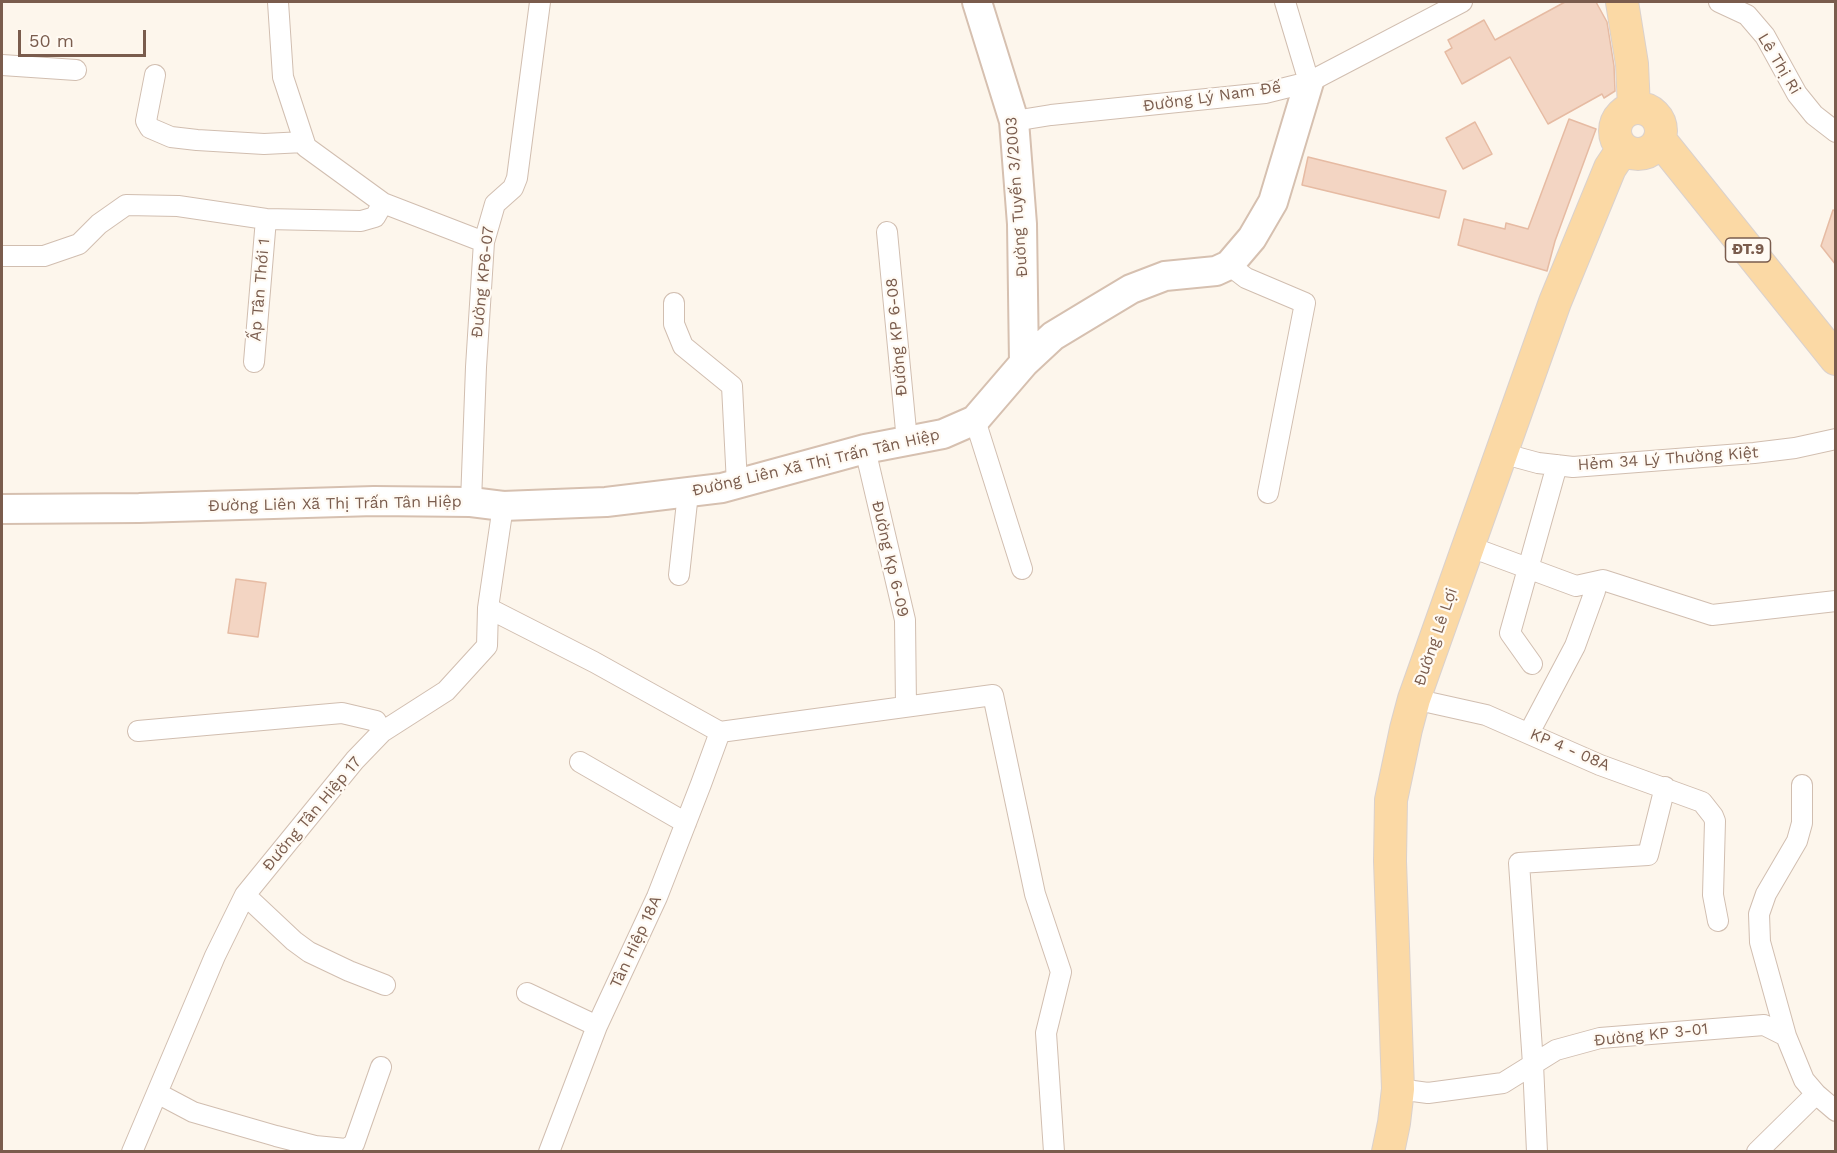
<!DOCTYPE html>
<meta charset="utf-8">
<style>
body{margin:0}
#map{position:relative;width:1837px;height:1153px;overflow:hidden;background:#fdf6ec;font-family:"Work Sans",sans-serif}
canvas{display:block}
.frame{position:absolute;inset:0;border:3px solid #7a5c4d;pointer-events:none}
.scale{position:absolute;left:18px;top:30px;width:128px;height:27px;box-sizing:border-box;border:3px solid #7a5c4d;border-top:0;padding-left:8px;font-size:18px;line-height:21px;white-space:nowrap;color:#7a5c4d;-webkit-text-stroke:4px #fffaf3;paint-order:stroke}
</style>
<div id="map">
<canvas width="1837" height="1153"></canvas>
<div class="frame"></div>
<div class="scale">50 m</div>
</div>
<script>
const ctx = document.querySelector('canvas').getContext('2d');
ctx.lineJoin = 'round';
function fillPath(path, color) {
  ctx.fillStyle = color;
  ctx.fill(path, 'evenodd');
}
function poly(rows) {
  const path = new Path2D();
  for (const r of rows) {
    if (r.length === 3) {
      path.moveTo(r[0] + r[2], r[1]);
      path.arc(r[0], r[1], r[2], 0, 2 * Math.PI);
      continue;
    }
    path.moveTo(r[0], r[1]);
    for (let i = 2; i < r.length; i += 2) path.lineTo(r[i], r[i + 1]);
  }
  return path;
}
function stroke(path, color, width, dash) {
  ctx.strokeStyle = color;
  ctx.lineWidth = width;
  ctx.lineCap = dash ? 'butt' : 'round';
  ctx.setLineDash(dash || []);
  ctx.stroke(path);
}
function drawText(font, color, halo, rows, align = 'center') {
  ctx.font = font + ' "Work Sans",sans-serif';
  ctx.lineWidth = 4.5;
  ctx.setLineDash([]);
  ctx.textBaseline = 'middle';
  ctx.strokeStyle = halo;
  ctx.fillStyle = color;
  for (const [text, x, y, turn = 0] of rows) {
    ctx.save();
    ctx.translate(x, y);
    ctx.rotate((+turn || 0) * Math.PI / 180);
    ctx.textAlign = isNaN(turn) ? turn : align;
    if (halo) ctx.strokeText(text, 0, 0);
    ctx.fillText(text, 0, 0);
    ctx.restore();
  }
}
const building = poly([
 [1565,2,1596,2,1607,22,1614,66,1615,91,1604,98,1602,94,1548,124,1510,57,1462,84,1445,52,1452,48,1448,40,1484,20,1495,40,1565,2],
 [1569,119,1596,129,1555,241,1547,271,1458,245,1464,219,1505,229,1506,223,1528,229,1569,119],
 [1475,122,1492,154,1463,169,1446,138,1475,122],
 [1308,157,1446,191,1439,218,1302,185,1308,157],
 [1833,210,1836,211,1836,265,1821,246,1833,210],
 [236,579,266,583,258,637,228,633,236,579]
]);
fillPath(building, '#f3d5c3');
stroke(building, '#e6bba3', 1.5);
const street = poly([
 [278,2,283,77,306,147,383,203,484,242],
 [1285,2,1309,82],
 [1719,2,1747,15,1765,36,1797,94,1814,115,1836,132],
 [2,65,76,70],
 [155,75,146,121,150,128,171,137,197,140,264,144,304,142],
 [1014,121,1051,115,1265,93,1309,82,1462,2],
 [887,232,907,441],
 [2,256,44,256,79,244,99,224,126,205,178,206,266,219,361,221,375,217,383,203],
 [1229,265,1246,278,1305,303,1268,493],
 [674,303,674,324,683,346,732,386,737,484],
 [254,362,266,219],
 [975,420,1022,569],
 [865,449,905,620,906,706],
 [1501,453,1538,463,1573,467,1754,453,1795,448,1836,439],
 [471,502,476,367,484,242,495,204,513,188,517,178,540,2],
 [1468,546,1576,586,1603,580,1712,615,1836,601],
 [679,575,688,493],
 [488,608,594,662,720,732,993,695,1035,894,1061,972,1046,1033,1054,1152],
 [1532,664,1510,633,1557,465],
 [1414,699,1486,715,1600,765,1702,802,1713,816,1715,821,1713,895,1718,921],
 [138,731,342,713,376,721,382,732],
 [1529,733,1575,646,1595,591,1591,583],
 [580,762,686,823],
 [245,895,294,941,309,952,349,971,385,985],
 [527,993,597,1026],
 [1786,1036,1760,942,1759,914,1766,894,1797,841,1802,823,1802,785],
 [1398,1089,1428,1093,1503,1083,1556,1050,1600,1038,1764,1025,1786,1036,1804,1080,1816,1094,1836,1111],
 [157,1093,193,1112,276,1136,315,1146,346,1149,354,1144,381,1067],
 [132,1152,215,956,245,895,355,760,382,732,446,691,487,646,488,608,503,506],
 [549,1152,597,1026,657,897,701,784,720,732],
 [1537,1152,1533,1064,1519,863,1648,855,1665,787],
 [1757,1152,1816,1094]
]);
const secondary = poly([
 [977,2,1014,121,1022,224,1024,363],
 [2,509,139,508,374,501,471,502,503,506,606,502,722,488,865,449,943,434,975,420,1024,363,1053,336,1096,310,1131,289,1165,276,1216,271,1229,265,1252,238,1273,202,1309,82]
]);
const primary = poly([
 [1622,2,1632,64,1634,108],
 [1638,131,23],
 [1660,140,1836,359],
 [1388,1152,1394,1123,1398,1089,1390,861,1391,800,1406,729,1414,699,1555,302,1610,168,1622,150]
]);
stroke(street, '#d1beb0', 22);
stroke(secondary, '#d6c0b0', 32);
stroke(primary, '#dad1cd', 34);
stroke(street, '#fff', 20);
stroke(secondary, '#fff', 28);
stroke(primary, '#fbd9a5', 32);
for (const [x, y, w] of [
 [1748,250,45]
]) {
  const box = new Path2D();
  box.roundRect(x - w / 2, y - 12, w, 24, 4.5);
  ctx.fillStyle = '#fffaf3';
  ctx.fill(box);
  stroke(box, '#7a5c4d', 1.5);
}
drawText('bold 15px', '#7a5c4d', null, [
 ["ĐT.9",1748,250]
]);
drawText('16px', '#7a5c4d', '#fffaf3', [
 ["Lê Thị Ri",1779,64,59],
 ["Đường Lý Nam Đế",1212,97,-8],
 ["Đường Tuyến 3/2003",1017,197,-94],
 ["Đường KP6-07",483,282,-84],
 ["Ấp Tân Thới 1",260,290,-85],
 ["Đường KP 6-08",897,337,-95],
 ["Hẻm 34 Lý Thường Kiệt",1668,459,-4],
 ["Đường Liên Xã Thị Trấn Tân Hiệp",816,463,-13],
 ["Đường Liên Xã Thị Trấn Tân Hiệp",335,504,-1],
 ["Đường Kp 6-09",890,559,77],
 ["Đường Lê Lợi",1436,637,-71],
 ["KP 4 - 08A",1570,750,23],
 ["Đường Tân Hiệp 17",312,814,-50],
 ["Tân Hiệp 18A",636,942,-65],
 ["Đường KP 3-01",1651,1035,-6]
]);
</script>
